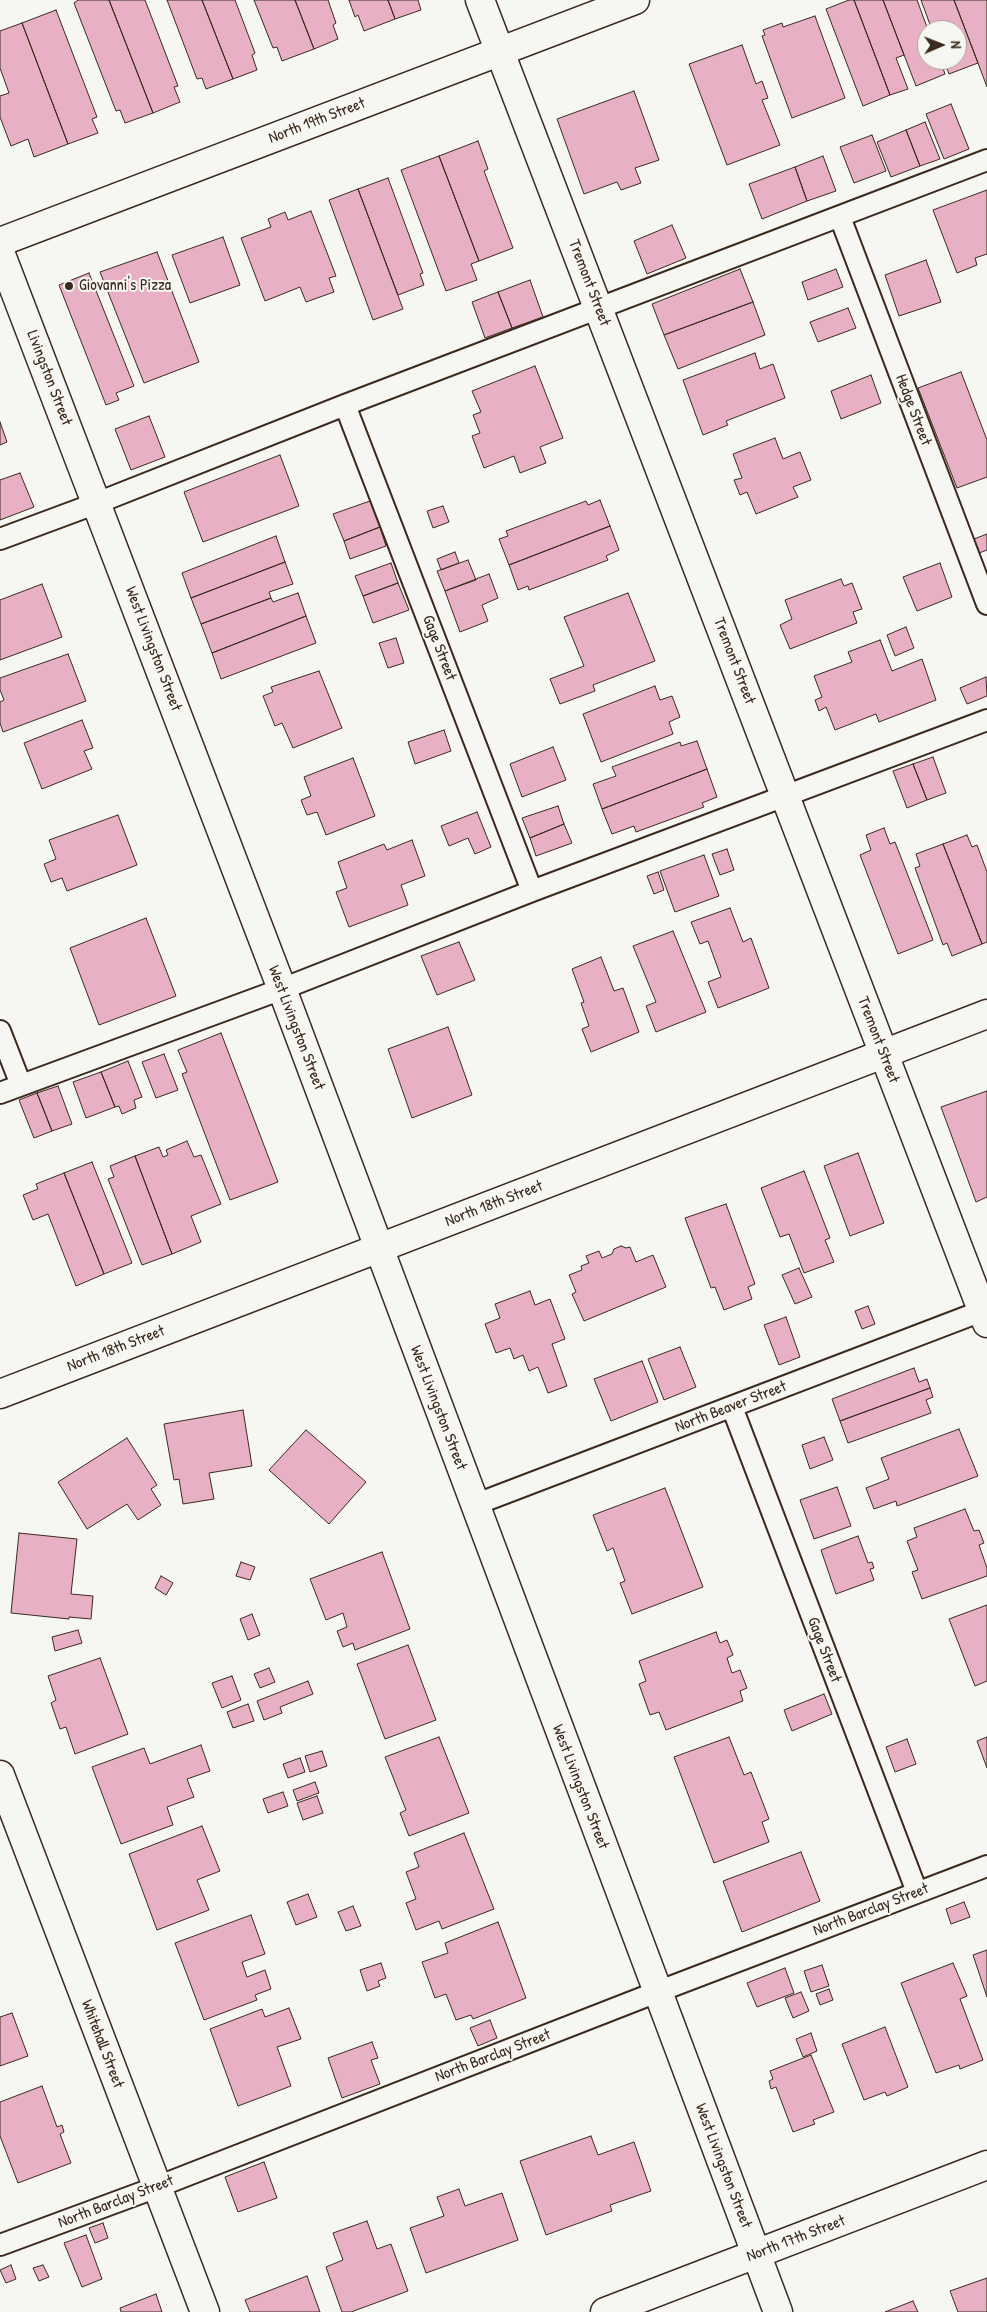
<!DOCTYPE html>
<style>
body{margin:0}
#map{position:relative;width:987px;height:2312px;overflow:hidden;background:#f6f6f2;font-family:"Patrick Hand",sans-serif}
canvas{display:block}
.north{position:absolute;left:917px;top:20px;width:50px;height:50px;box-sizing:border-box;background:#f6f6f2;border:1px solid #aba49d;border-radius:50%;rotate:89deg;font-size:14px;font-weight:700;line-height:20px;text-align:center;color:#3b2a1e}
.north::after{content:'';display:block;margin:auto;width:18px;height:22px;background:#3b2a1e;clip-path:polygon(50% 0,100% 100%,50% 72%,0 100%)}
</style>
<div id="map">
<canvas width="987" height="2312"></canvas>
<div class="north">N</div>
</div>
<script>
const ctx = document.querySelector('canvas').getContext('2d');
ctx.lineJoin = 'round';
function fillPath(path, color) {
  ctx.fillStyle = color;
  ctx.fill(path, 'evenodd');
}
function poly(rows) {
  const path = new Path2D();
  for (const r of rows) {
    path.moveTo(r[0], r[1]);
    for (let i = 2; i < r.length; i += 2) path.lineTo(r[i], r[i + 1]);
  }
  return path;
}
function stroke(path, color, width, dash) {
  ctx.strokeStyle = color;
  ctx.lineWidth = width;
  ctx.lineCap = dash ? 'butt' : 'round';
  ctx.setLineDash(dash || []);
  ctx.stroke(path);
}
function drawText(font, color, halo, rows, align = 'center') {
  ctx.font = font + ' "Patrick Hand",sans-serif';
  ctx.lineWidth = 4;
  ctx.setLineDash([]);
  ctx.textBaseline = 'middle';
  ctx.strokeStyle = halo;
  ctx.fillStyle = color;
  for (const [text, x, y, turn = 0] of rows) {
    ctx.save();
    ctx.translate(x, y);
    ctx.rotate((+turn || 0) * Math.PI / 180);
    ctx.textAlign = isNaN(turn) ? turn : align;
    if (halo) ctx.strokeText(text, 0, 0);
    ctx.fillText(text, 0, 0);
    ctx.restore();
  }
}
const building = poly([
 [78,0,109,0,153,113,125,123,120,110,116,111,74,3,78,0],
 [109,0,145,0,178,86,174,87,180,102,153,113,109,0],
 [167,0,202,0,233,79,206,89,202,78,197,79,167,0],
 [202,0,235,0,255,53,252,55,257,70,233,79,202,0],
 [254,0,295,0,314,49,282,61,277,47,273,48,254,0],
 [295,0,328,0,336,23,333,25,338,39,314,49,295,0],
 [349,0,388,0,395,19,364,31,358,15,355,17,349,0],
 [388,0,418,0,421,10,395,19,388,0],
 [849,0,854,0,890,95,863,106,826,9,849,0],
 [854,0,883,0,904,55,896,58,908,89,890,95,854,0],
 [883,0,917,0,928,30,927,60,940,60,945,74,916,86,883,0],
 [921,0,954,0,978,63,949,74,944,60,957,60,957,30,932,30,921,0],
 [954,0,987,0,987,87,978,63,954,0],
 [56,10,97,117,92,119,98,133,68,144,22,23,56,10],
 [815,16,845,98,792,118,762,36,765,35,763,30,782,23,783,27,815,16],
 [22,23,68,144,34,157,28,139,11,146,0,117,0,96,9,93,0,68,0,31,22,23],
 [742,45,756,84,762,81,768,98,762,100,780,145,727,165,689,64,742,45],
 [634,91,659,160,635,168,641,183,621,190,617,182,584,194,557,119,634,91],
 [951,104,969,149,944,159,926,114,951,104],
 [925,122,940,159,920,166,906,130,925,122],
 [906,130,920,166,891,177,877,142,906,130],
 [872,135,886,171,854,183,840,147,872,135],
 [478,141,488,169,484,171,513,248,479,261,439,156,478,141],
 [439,156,479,261,471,264,477,280,446,291,401,170,439,156],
 [823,156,836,191,807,201,795,167,823,156],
 [795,167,807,201,762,219,749,184,795,167],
 [388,178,423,273,420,274,424,285,398,295,358,189,388,178],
 [358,189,403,309,373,320,329,200,358,189],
 [987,190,987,254,975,258,977,265,957,273,933,210,987,190],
 [311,211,336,276,329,278,334,292,306,302,300,287,265,301,241,238,271,227,268,219,285,212,288,220,311,211],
 [672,225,686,258,647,274,634,241,672,225],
 [223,237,240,285,190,303,172,255,223,237],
 [157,252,199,362,144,383,100,272,157,252],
 [926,260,941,302,899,316,885,275,926,260],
 [740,269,753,302,664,335,652,304,740,269],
 [836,269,843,287,808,300,802,282,836,269],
 [89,273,134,386,116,393,119,400,106,405,59,285,89,273],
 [530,280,543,317,512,328,498,292,530,280],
 [498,292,512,328,485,338,472,302,498,292],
 [753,302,765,335,678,369,664,335,753,302],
 [848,308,856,328,818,342,810,322,848,308],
 [755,353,760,369,773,364,785,398,726,421,728,425,703,435,683,380,755,353],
 [535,366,563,438,540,447,546,463,520,473,514,456,484,468,472,436,480,433,473,415,481,412,472,391,535,366],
 [961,372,987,440,987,477,957,488,918,388,961,372],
 [871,375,881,403,841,419,831,391,871,375],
 [149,416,165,457,131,470,115,429,149,416],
 [0,422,7,442,0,445,0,422],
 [775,438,783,459,800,452,811,480,793,487,798,497,756,514,747,492,740,495,734,480,742,478,733,454,775,438],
 [280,455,299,506,203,542,184,492,280,455],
 [20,473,34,507,0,520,0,480,20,473],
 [600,500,610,526,509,565,499,539,508,536,506,531,586,501,588,505,600,500],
 [370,501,380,527,344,541,333,514,370,501],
 [443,506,449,522,433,528,427,511,443,506],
 [610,526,619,550,606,556,608,560,529,590,528,586,518,590,509,565,610,526],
 [380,527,386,546,350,559,344,541,380,527],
 [987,534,987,550,979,553,974,539,987,534],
 [276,536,285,562,191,598,182,573,276,536],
 [455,552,459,563,441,570,437,559,455,552],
 [468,560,476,580,445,591,437,571,468,560],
 [285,562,293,584,269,592,271,598,201,624,191,598,285,562],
 [391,563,398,583,363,596,355,576,391,563],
 [940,563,952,597,917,611,903,577,940,563],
 [489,574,498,598,482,605,488,621,460,632,445,591,489,574],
 [841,579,844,586,852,583,862,609,853,612,857,623,790,649,780,625,792,619,785,600,841,579],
 [398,583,409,610,373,623,363,596,398,583],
 [42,584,62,637,0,660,0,600,42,584],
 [298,593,306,616,212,653,201,624,271,598,273,602,298,593],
 [628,593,655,661,593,685,595,691,560,704,550,679,584,666,564,617,628,593],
 [306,616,316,643,221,679,212,653,306,616],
 [906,627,914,648,895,656,887,635,906,627],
 [396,638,404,663,388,668,379,643,396,638],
 [880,640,892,671,922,659,936,700,879,722,876,714,835,730,826,707,819,711,815,700,822,697,814,676,852,662,848,652,880,640],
 [68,654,86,701,3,732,0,723,0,702,4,700,0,690,0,678,68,654],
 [319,671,342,728,293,748,282,723,275,726,263,696,273,692,271,687,319,671],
 [986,677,987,696,967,704,960,688,986,677],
 [655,686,660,700,672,696,680,717,669,722,673,734,601,762,583,714,655,686],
 [82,720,93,748,84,751,92,769,42,789,24,743,82,720],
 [444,730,451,751,415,764,408,742,444,730],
 [697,741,707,769,602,809,593,784,616,776,612,767,680,742,681,746,697,741],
 [553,747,566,780,522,797,510,764,553,747],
 [933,757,946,793,927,800,913,764,933,757],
 [353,758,375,816,326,835,317,812,307,815,301,800,311,796,304,777,353,758],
 [913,764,927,800,907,808,893,771,913,764],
 [707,769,717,797,702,803,704,807,636,832,634,826,612,834,602,809,707,769],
 [558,806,564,824,530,838,522,818,558,806],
 [477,812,491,847,475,854,468,838,449,846,441,826,477,812],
 [118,815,137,865,67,891,62,878,51,882,44,864,56,859,49,840,118,815],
 [564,824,572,843,536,856,530,838,564,824],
 [884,828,890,844,895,842,933,940,898,954,860,855,871,850,866,835,884,828],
 [967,835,972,847,977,845,987,872,987,942,982,944,943,844,967,835],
 [412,840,425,876,401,885,408,905,349,927,336,892,347,888,338,862,384,844,387,850,412,840],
 [943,844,982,944,952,956,947,943,943,945,915,868,920,866,916,854,943,844],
 [727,849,734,870,720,875,712,854,727,849],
 [704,855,719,896,675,912,660,871,704,855],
 [658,872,664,890,654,894,647,876,658,872],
 [730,908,743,942,751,938,769,988,718,1008,708,982,721,977,708,941,700,944,691,922,730,908],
 [146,918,176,996,99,1025,70,948,146,918],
 [673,931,706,1012,656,1032,646,1006,656,1002,633,946,673,931],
 [459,942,475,980,437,995,421,956,459,942],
 [601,957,614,991,623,988,639,1032,591,1052,582,1029,589,1026,581,1003,584,1002,572,969,601,957],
 [448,1027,472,1095,412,1118,388,1049,448,1027],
 [221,1033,278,1182,230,1200,182,1074,187,1072,178,1050,221,1033],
 [164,1054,178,1090,156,1098,142,1062,164,1054],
 [128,1061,142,1097,134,1100,136,1108,122,1114,119,1106,115,1107,101,1072,128,1061],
 [101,1072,115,1107,86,1118,73,1082,101,1072],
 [58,1086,72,1124,52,1131,37,1093,58,1086],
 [987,1091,987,1197,976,1202,941,1107,987,1091],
 [37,1093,52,1131,34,1138,19,1100,37,1093],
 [187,1141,194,1157,201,1155,221,1204,191,1216,201,1242,172,1254,135,1156,159,1147,163,1157,168,1155,166,1150,187,1141],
 [858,1153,884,1223,850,1236,824,1166,858,1153],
 [135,1156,172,1254,142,1265,108,1179,114,1177,110,1166,135,1156],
 [92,1162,132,1263,104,1274,64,1173,92,1162],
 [804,1171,830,1238,825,1240,834,1262,804,1273,789,1234,780,1237,761,1188,804,1171],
 [64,1173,104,1274,76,1286,48,1214,33,1220,23,1195,38,1189,36,1184,64,1173],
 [726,1204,755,1284,748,1287,752,1299,724,1310,715,1287,711,1288,685,1218,726,1204],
 [621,1246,626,1248,630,1247,636,1262,653,1255,666,1287,584,1321,572,1294,576,1292,569,1275,582,1270,581,1266,589,1263,586,1256,599,1251,602,1258,612,1254,614,1249,621,1246],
 [799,1268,812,1297,795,1304,782,1275,799,1268],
 [530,1291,535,1305,550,1299,565,1339,552,1344,567,1386,548,1393,538,1367,529,1371,523,1355,514,1359,510,1348,496,1353,485,1324,500,1318,495,1304,530,1291],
 [868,1306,875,1324,862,1329,855,1311,868,1306],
 [786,1317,800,1357,779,1365,764,1325,786,1317],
 [680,1347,696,1387,664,1400,648,1359,680,1347],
 [642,1361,658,1402,611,1421,594,1379,642,1361],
 [914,1368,919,1382,927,1379,930,1388,840,1421,832,1399,914,1368],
 [930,1388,933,1397,926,1400,931,1413,848,1443,840,1421,930,1388],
 [243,1410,252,1466,209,1473,214,1499,183,1504,179,1479,174,1480,164,1424,243,1410],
 [959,1429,978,1476,897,1506,896,1501,874,1509,866,1488,889,1479,881,1458,959,1429],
 [306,1430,366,1482,329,1524,269,1470,306,1430],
 [824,1437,833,1460,810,1469,802,1445,824,1437],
 [127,1438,157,1485,151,1489,161,1505,138,1520,127,1504,87,1529,58,1482,127,1438],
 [837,1487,851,1526,814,1539,800,1500,837,1487],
 [665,1488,703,1587,632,1614,620,1583,625,1581,613,1548,607,1551,593,1515,665,1488],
 [965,1509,974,1531,979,1530,984,1543,979,1545,987,1568,987,1576,922,1599,912,1572,918,1570,907,1541,917,1537,914,1528,965,1509],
 [19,1533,77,1539,71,1594,93,1596,91,1619,69,1617,69,1619,11,1613,19,1533],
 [858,1536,868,1563,872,1562,874,1568,870,1569,874,1580,836,1594,821,1550,858,1536],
 [382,1552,410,1629,355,1650,353,1643,343,1647,337,1631,347,1627,343,1613,326,1620,310,1579,382,1552],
 [241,1562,255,1567,250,1580,236,1576,241,1562],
 [161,1576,173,1583,166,1595,155,1588,161,1576],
 [987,1605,987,1681,975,1686,949,1619,987,1605],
 [252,1614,260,1635,248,1640,240,1619,252,1614],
 [78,1630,82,1643,55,1651,52,1637,78,1630],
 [716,1632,720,1643,727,1640,733,1655,727,1658,732,1673,740,1670,747,1688,740,1691,743,1701,666,1730,659,1712,650,1715,639,1684,646,1681,639,1661,716,1632],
 [408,1645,436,1720,385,1739,357,1664,408,1645],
 [100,1658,128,1734,75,1754,66,1727,60,1729,51,1703,56,1700,48,1676,100,1658],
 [269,1668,275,1682,260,1688,254,1674,269,1668],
 [232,1676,241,1700,222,1708,212,1683,232,1676],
 [308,1681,313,1694,280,1707,282,1713,264,1720,257,1701,308,1681],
 [824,1694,832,1714,792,1731,784,1710,824,1694],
 [248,1704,254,1721,233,1728,227,1712,248,1704],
 [439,1737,469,1813,409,1836,400,1813,406,1810,385,1757,439,1737],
 [729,1737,744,1775,751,1772,769,1819,762,1822,769,1842,714,1863,674,1757,729,1737],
 [987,1737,987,1768,977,1741,987,1737],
 [907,1739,916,1764,895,1772,886,1747,907,1739],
 [201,1745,210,1771,187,1779,194,1797,167,1807,173,1825,121,1844,92,1767,144,1748,150,1764,201,1745],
 [322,1751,327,1766,310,1772,305,1756,322,1751],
 [300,1758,305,1772,288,1778,283,1764,300,1758],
 [315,1782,319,1793,297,1801,293,1790,315,1782],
 [283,1792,288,1806,268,1813,263,1799,283,1792],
 [317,1796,323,1813,303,1820,297,1803,317,1796],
 [202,1826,220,1871,197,1880,209,1910,157,1930,129,1854,202,1826],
 [464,1833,494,1909,442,1929,439,1921,416,1930,406,1903,416,1899,406,1872,419,1867,414,1853,464,1833],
 [801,1852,820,1901,742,1932,723,1881,801,1852],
 [308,1894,317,1917,296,1925,287,1902,308,1894],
 [964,1902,970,1917,951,1924,946,1909,964,1902],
 [353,1906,361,1926,346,1931,338,1912,353,1906],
 [251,1915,265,1954,242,1962,247,1977,265,1970,271,1989,255,1995,257,2000,204,2020,175,1943,251,1915],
 [498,1922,526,1998,473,2019,471,2015,456,2020,446,1994,435,1998,422,1962,448,1953,445,1943,498,1922],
 [987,1950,987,1997,973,1955,987,1950],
 [381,1963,386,1978,378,1981,380,1986,367,1991,360,1970,381,1963],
 [953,1963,967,1996,960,1999,983,2060,960,2069,959,2065,936,2073,901,1983,953,1963],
 [822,1965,829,1986,811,1992,804,1971,822,1965],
 [785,1968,794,1993,757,2007,747,1983,785,1968],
 [829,1989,833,2000,820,2005,816,1994,829,1989],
 [801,1992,809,2011,793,2018,785,1998,801,1992],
 [289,2008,301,2039,277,2047,291,2086,238,2106,210,2029,262,2009,265,2017,289,2008],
 [12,2013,28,2056,0,2066,0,2017,12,2013],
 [490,2020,497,2038,478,2046,470,2028,490,2020],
 [885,2027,908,2087,887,2096,885,2092,864,2100,842,2044,885,2027],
 [811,2033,817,2051,803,2057,796,2039,811,2033],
 [372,2042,378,2058,371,2060,380,2084,342,2098,328,2058,372,2042],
 [811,2055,834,2112,813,2120,815,2124,793,2132,776,2087,771,2089,769,2081,773,2079,770,2071,811,2055],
 [42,2086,57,2127,62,2125,64,2132,60,2134,71,2163,18,2183,0,2136,0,2102,42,2086],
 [591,2136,598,2155,634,2142,651,2191,610,2205,612,2211,546,2235,520,2161,591,2136],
 [264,2162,277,2198,238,2212,225,2177,264,2162],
 [459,2189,465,2206,502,2193,518,2240,426,2273,410,2228,444,2216,437,2197,459,2189],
 [367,2221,377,2249,391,2244,408,2291,351,2312,342,2312,326,2267,343,2260,333,2233,367,2221],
 [103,2223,108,2238,95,2243,89,2228,103,2223],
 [86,2235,102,2279,82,2287,64,2243,86,2235],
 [11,2265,16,2279,6,2283,0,2270,11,2265],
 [43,2265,49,2277,39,2281,33,2268,43,2265],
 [307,2276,320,2312,250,2312,245,2300,307,2276],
 [987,2278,987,2312,958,2312,950,2291,987,2278],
 [156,2294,162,2312,121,2312,120,2308,156,2294],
 [913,2301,918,2312,885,2312,913,2301]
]);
fillPath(building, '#e8b0c4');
stroke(building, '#3b2a1e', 1);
const service = poly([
 [840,217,987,604],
 [345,405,532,891],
 [0,539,97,503,345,405,987,160],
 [0,1031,21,1085],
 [0,1093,282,989,532,891,987,720],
 [732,1407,917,1892],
 [474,1505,987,1309],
 [0,2245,157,2187,657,1992,987,1866]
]);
const minor = poly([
 [480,0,987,1323],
 [0,252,282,989,778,2312],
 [0,1394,987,1014],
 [0,1775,205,2312],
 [605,2312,987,2165]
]);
const tertiary = poly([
 [0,242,635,0]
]);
stroke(service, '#3b2a1e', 24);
stroke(minor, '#3b2a1e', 31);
stroke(tertiary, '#3b2a1e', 31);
stroke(service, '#f6f6f2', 20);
stroke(minor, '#f6f6f2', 28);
stroke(tertiary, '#f6f6f2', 28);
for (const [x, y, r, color] of [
 [69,286,5,"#3b2a1e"]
]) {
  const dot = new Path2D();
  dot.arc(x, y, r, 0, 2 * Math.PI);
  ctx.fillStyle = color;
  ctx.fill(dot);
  stroke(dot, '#f6f6f2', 2);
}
drawText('16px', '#3b2a1e', '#f6f6f2', [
 ["North 19th Street",317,121,-21],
 ["Tremont Street",589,283,69],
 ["Livingston Street",49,378,69],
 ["Hedge Street",913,410,69],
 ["Gage Street",439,648,69],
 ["West Livingston Street",153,649,69],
 ["Tremont Street",734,661,69],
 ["West Livingston Street",296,1028,69],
 ["Tremont Street",878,1040,69],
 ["North 18th Street",494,1204,-21],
 ["North 18th Street",116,1349,-21],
 ["North Beaver Street",731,1407,-21],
 ["West Livingston Street",438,1408,69],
 ["Gage Street",824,1650,69],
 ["West Livingston Street",580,1787,69],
 ["North Barclay Street",871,1910,-21],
 ["Whitehall Street",102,2044,69],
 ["North Barclay Street",493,2056,-21],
 ["West Livingston Street",723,2166,69],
 ["North Barclay Street",116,2202,-21],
 ["North 17th Street",796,2239,-21]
]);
drawText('16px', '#3b2a1e', '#f6f6f2', [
 ["Giovanni's Pizza",79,286]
], 'left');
</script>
